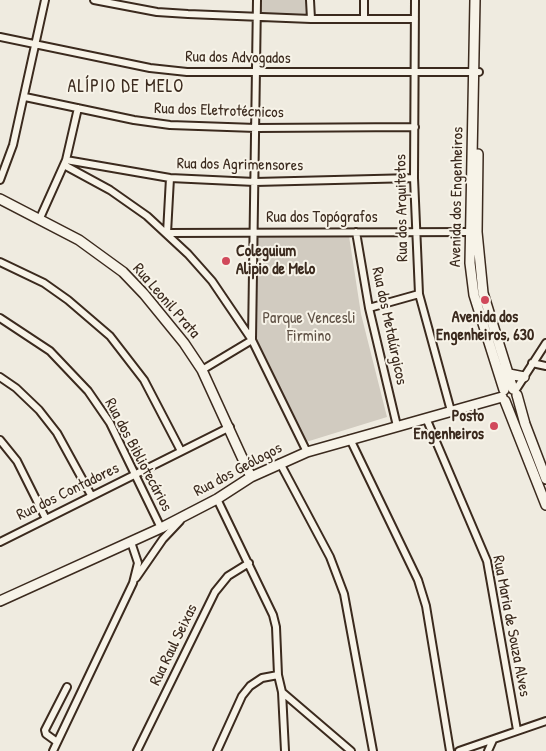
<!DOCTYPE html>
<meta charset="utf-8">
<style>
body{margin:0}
canvas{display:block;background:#efebe0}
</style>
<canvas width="546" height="751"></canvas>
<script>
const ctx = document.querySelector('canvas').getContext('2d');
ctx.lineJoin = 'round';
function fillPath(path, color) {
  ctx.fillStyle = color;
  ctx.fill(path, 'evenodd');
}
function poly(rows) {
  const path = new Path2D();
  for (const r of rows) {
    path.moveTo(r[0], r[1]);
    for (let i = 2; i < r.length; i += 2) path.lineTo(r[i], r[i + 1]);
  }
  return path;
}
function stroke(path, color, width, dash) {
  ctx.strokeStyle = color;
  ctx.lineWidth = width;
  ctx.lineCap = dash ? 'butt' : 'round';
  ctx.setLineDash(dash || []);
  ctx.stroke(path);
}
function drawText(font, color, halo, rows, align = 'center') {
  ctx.font = font + ' "Patrick Hand",sans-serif';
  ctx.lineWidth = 4;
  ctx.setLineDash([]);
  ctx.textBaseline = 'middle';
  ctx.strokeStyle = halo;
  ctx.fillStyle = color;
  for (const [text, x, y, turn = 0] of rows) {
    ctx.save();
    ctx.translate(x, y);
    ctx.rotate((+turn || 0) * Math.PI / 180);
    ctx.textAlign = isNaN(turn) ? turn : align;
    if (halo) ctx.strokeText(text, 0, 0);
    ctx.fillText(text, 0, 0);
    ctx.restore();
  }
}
fillPath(poly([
 [257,0,310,0,311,19,259,18],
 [258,235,349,236,361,314,387,417,306,442,255,340]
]), '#d1cbc0');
const street = poly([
 [94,0,157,12,188,14,311,19,415,19],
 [310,0,311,19],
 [415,0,414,178,419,294,451,411],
 [364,19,364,0],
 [0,37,150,68,187,72,479,72],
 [25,97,134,120,170,125,256,128,415,127],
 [66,160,170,178,255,182,414,178],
 [64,165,110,190,147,216,188,254,212,281,252,340,307,452],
 [0,180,13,145,45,0],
 [40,218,66,160,78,108],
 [356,232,369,308,397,426],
 [167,233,473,232],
 [167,233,170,178],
 [0,262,44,283,68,300,110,336,144,380,181,451],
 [369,308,419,294],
 [0,318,50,351,88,391,110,423,161,528],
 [252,339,257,0],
 [532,363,546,366],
 [202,370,252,340],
 [0,377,16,388,39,410,57,433,91,495],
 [515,391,546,343],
 [426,418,487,561,517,730],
 [350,439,418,580,426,606,450,751],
 [0,440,17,461,45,517],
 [280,463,330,557,344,594,373,751],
 [217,499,273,615,276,627,278,675,282,692,285,751],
 [0,542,230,427],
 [136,578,163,539,180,521],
 [282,692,351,751],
 [57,742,46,734,45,730,67,687],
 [53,751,133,583,138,563,131,542],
 [137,751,215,592,228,576,249,563],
 [217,751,242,696,250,686,262,678,278,675],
 [459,751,546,721],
 [488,751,493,740]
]);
const secondary = poly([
 [475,0,470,263,474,295,504,390],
 [478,154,477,232,483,293,513,389],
 [0,199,79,240,123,272,144,294,184,343,202,370,251,477],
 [509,374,524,377],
 [517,395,525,424,546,479],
 [505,401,546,505],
 [0,601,161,528,217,499,251,477,307,452,502,397]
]);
stroke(street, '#3b2a1e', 10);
stroke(secondary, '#3b2a1e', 12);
stroke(street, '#f7f3e8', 6);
stroke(secondary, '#f7f3e8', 9);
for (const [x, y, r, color] of [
 [226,261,5,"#d1495b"],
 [485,300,5,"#d1495b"],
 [494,426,5,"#d1495b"]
]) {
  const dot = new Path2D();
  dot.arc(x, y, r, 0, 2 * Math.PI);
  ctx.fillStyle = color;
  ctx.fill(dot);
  stroke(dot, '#f7f3e8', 2);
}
drawText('16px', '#3b2a1e', '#f7f3e8', [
 ["Rua dos Advogados",238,58,1],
 ["Rua dos Eletrotécnicos",219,111,2],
 ["Rua dos Agrimensores",240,165,1],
 ["Avenida dos Engenheiros",457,197,-89],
 ["Rua dos Arquitetos",402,208,-91],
 ["Rua dos Topógrafos",322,218],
 ["Rua Leonil Prata",166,301,49],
 ["Rua dos Metalúrgicos",389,326,78],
 ["Rua dos Bibliotecários",138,455,62],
 ["Rua dos Geólogos",238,470,-28],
 ["Rua dos Contadores",68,492,-26],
 ["Rua Maria de Souza Alves",511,626,79],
 ["Rua Raul Seixas",174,645,-64]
]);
drawText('bold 16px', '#3b2a1e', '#f7f3e8', [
 ["Coleguium",236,252],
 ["Alipio de Melo",236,270],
 ["Avenida dos",485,318,"center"],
 ["Engenheiros, 630",485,336,"center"],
 ["Posto",484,417,"right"],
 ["Engenheiros",484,435,"right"]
], 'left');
drawText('16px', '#605246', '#f7f3e8', [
 ["Parque Vencesli",309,319],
 ["Firmino",309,337]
]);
ctx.letterSpacing = '1px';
drawText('18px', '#3b2a1e', '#f7f3e8', [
 ["ALÍPIO DE MELO",126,87]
]);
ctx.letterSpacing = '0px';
</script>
